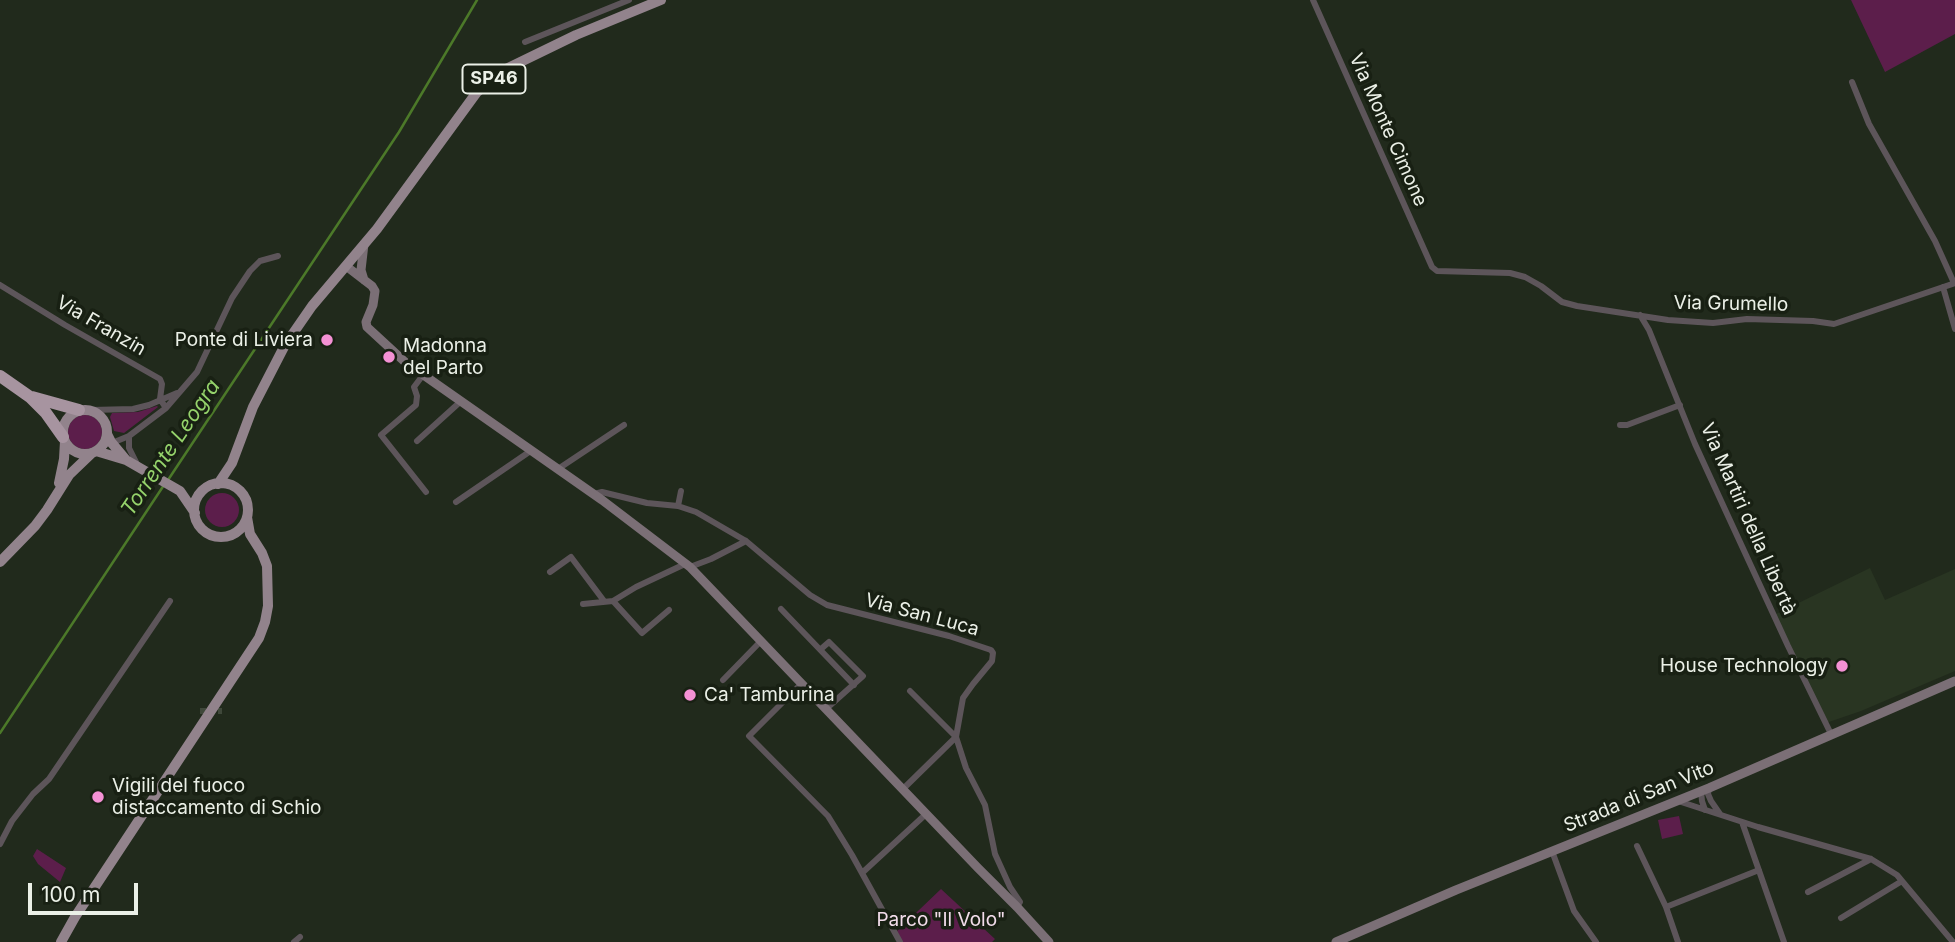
<!DOCTYPE html>
<meta charset="utf-8">
<style>
body{margin:0}
#map{position:relative;width:1955px;height:942px;overflow:hidden;background:#212a1c;font-family:Inter,sans-serif}
canvas{display:block}
.scale{position:absolute;left:28px;top:883px;width:110px;height:32px;box-sizing:border-box;border:4px solid #ebf0e7;border-top:0;padding-left:9px;font-size:21px;line-height:24px;white-space:nowrap;color:#ebf0e7;-webkit-text-stroke:5px #182013;paint-order:stroke}
</style>
<div id="map">
<canvas width="1955" height="942"></canvas>
<div class="scale">100 m</div>
</div>
<script>
const ctx = document.querySelector('canvas').getContext('2d');
ctx.lineJoin = 'round';
function fillPath(path, color) {
  ctx.fillStyle = color;
  ctx.fill(path, 'evenodd');
}
function poly(rows) {
  const path = new Path2D();
  for (const r of rows) {
    if (r.length === 3) {
      path.moveTo(r[0] + r[2], r[1]);
      path.arc(r[0], r[1], r[2], 0, 2 * Math.PI);
      continue;
    }
    path.moveTo(r[0], r[1]);
    for (let i = 2; i < r.length; i += 2) path.lineTo(r[i], r[i + 1]);
  }
  return path;
}
function stroke(path, color, width, dash) {
  ctx.strokeStyle = color;
  ctx.lineWidth = width;
  ctx.lineCap = dash ? 'butt' : 'round';
  ctx.setLineDash(dash || []);
  ctx.stroke(path);
}
function drawText(font, color, halo, rows, align = 'center') {
  ctx.font = font + ' Inter,sans-serif';
  ctx.lineWidth = 7;
  ctx.setLineDash([]);
  ctx.textBaseline = 'middle';
  ctx.strokeStyle = halo;
  ctx.fillStyle = color;
  for (const [text, x, y, turn = 0] of rows) {
    ctx.save();
    ctx.translate(x, y);
    ctx.rotate((+turn || 0) * Math.PI / 180);
    ctx.textAlign = isNaN(turn) ? turn : align;
    if (halo) ctx.strokeText(text, 0, 0);
    ctx.fillText(text, 0, 0);
    ctx.restore();
  }
}
fillPath(poly([
 [1870,568,1885,600,1955,569,1955,671,1861,711,1826,723,1774,615]
]), '#293522');
fillPath(poly([
 [1851,0,1955,0,1955,34,1885,72],
 [157,406,158,407,124,433,114,431,110,417,112,413,138,412],
 [85,432,17],
 [222,510,17],
 [1679,816,1683,834,1662,839,1658,820],
 [37,849,66,868,60,882,38,864,33,856],
 [941,889,995,939,992,942,902,942,897,931]
]), '#5c1e4b');
stroke(poly([
 [168,480,399,132,477,0],
 [0,733,164,485]
]), '#4c7929', 2.5);
stroke(poly([
 [200,711,222,711]
]), '#3f483a', 6, [6, 3]);
stroke(poly([
 [1313,0,1432,267,1437,271,1510,273,1525,277,1541,286,1562,302,1577,306,1668,320,1713,323,1747,319,1813,321,1834,324,1955,283],
 [525,42,629,0],
 [1852,82,1869,124,1935,241,1954,283],
 [0,285,65,325,160,379,162,384,160,399,166,408],
 [1943,287,1955,329],
 [1640,315,1649,330,1695,444,1728,516,1788,646,1831,734],
 [423,375,414,387,417,396,416,405,381,435,426,492],
 [91,410,133,409,149,405,177,393],
 [1620,425,1627,425,1680,405],
 [417,441,460,402],
 [103,444,112,443,129,436],
 [137,464,129,448,129,436,166,408,197,372,232,298,250,271,260,261,278,256],
 [558,469,624,425],
 [594,494,602,492,647,503,678,506,696,512,746,541,810,595,827,605,949,636,991,650,993,653,992,661,973,684,963,698,956,737,966,768,985,805,995,854,1010,887,1020,902,1017,907],
 [456,502,532,450],
 [678,506,681,491],
 [690,567,711,559,746,541],
 [550,572,571,557,604,601],
 [613,601,642,633,669,610],
 [583,604,613,601,636,587,685,564],
 [781,609,854,685],
 [821,649,829,642,863,676,826,709],
 [723,680,760,642],
 [801,684,749,736,828,816,852,855,900,942],
 [1709,788,1708,794,1711,801,1720,814],
 [903,789,956,737,910,691],
 [1701,791,1702,801,1705,810],
 [1678,801,1758,827,1871,859,1897,875,1953,942],
 [1742,822,1784,942],
 [0,844,12,821,33,794,49,779,170,601],
 [1637,846,1666,907,1678,942],
 [1552,851,1574,911,1596,942],
 [862,873,926,814],
 [1808,892,1871,859],
 [1666,907,1759,870],
 [1841,918,1902,881],
 [294,942,300,937]
]), '#5d555a', 6);
stroke(poly([
 [346,266,372,286,375,291,373,305,366,322,367,327,405,362,602,500,690,567,978,868,1017,907,1049,942],
 [364,280,361,270,364,244],
 [1336,942,1456,890,1709,788,1955,681]
]), '#7b6f76', 9);
stroke(poly([
 [85,432,22],
 [107,434,111,442,126,460],
 [96,451,126,460,180,491,195,513],
 [59,483,64,459,65,441],
 [221,510,27],
 [218,484,232,463,253,407,285,345,312,306,377,229,477,92,506,69,576,35,661,0],
 [0,562,35,526,47,510,69,475,92,453],
 [61,942,75,917,259,638,265,622,268,606,267,566,262,553,250,534,247,517]
]), '#92838c', 10);
stroke(poly([
 [0,376,30,397,46,413,63,437],
 [32,397,79,410]
]), '#a794a0', 12);
for (const [x, y, r, color] of [
 [327,340,7,"#f491d4"],
 [389,357,7,"#f491d4"],
 [1842,666,7,"#f491d4"],
 [690,695,7,"#f491d4"],
 [98,797,7,"#f491d4"]
]) {
  const dot = new Path2D();
  dot.arc(x, y, r, 0, 2 * Math.PI);
  ctx.fillStyle = color;
  ctx.fill(dot);
  stroke(dot, '#182013', 2.5);
}
for (const [x, y, w] of [
 [494,79,63]
]) {
  const box = new Path2D();
  box.roundRect(x - w / 2, y - 14.5, w, 29, 5);
  ctx.fillStyle = '#182013';
  ctx.fill(box);
  stroke(box, '#ebf0e7', 2);
}
drawText('bold 18px', '#ebf0e7', null, [
 ["SP46",494,79]
]);
drawText('19px', '#ebf0e7', '#182013', [
 ["Via Monte Cimone",1388,130,66],
 ["Via Grumello",1731,304,1],
 ["Via Franzin",101,326,30],
 ["Via Martiri della Libertà",1748,519,66],
 ["Via San Luca",922,615,15],
 ["Strada di San Vito",1639,797,-22]
]);
drawText('19px', '#ebf0e7', '#182013', [
 ["Ponte di Liviera",313,340,"right"],
 ["Madonna",403,346],
 ["del Parto",403,368],
 ["House Technology",1828,666,"right"],
 ["Ca' Tamburina",704,695],
 ["Vigili del fuoco",112,786],
 ["distaccamento di Schio",112,808]
], 'left');
drawText('19px', '#f2dcea', '#182013', [
 ["Parco \"Il Volo\"",941,920]
]);
drawText('italic 21px', '#95d36b', '#182013', [
 ["Torrente Leogra",171,448,-56]
]);
</script>
